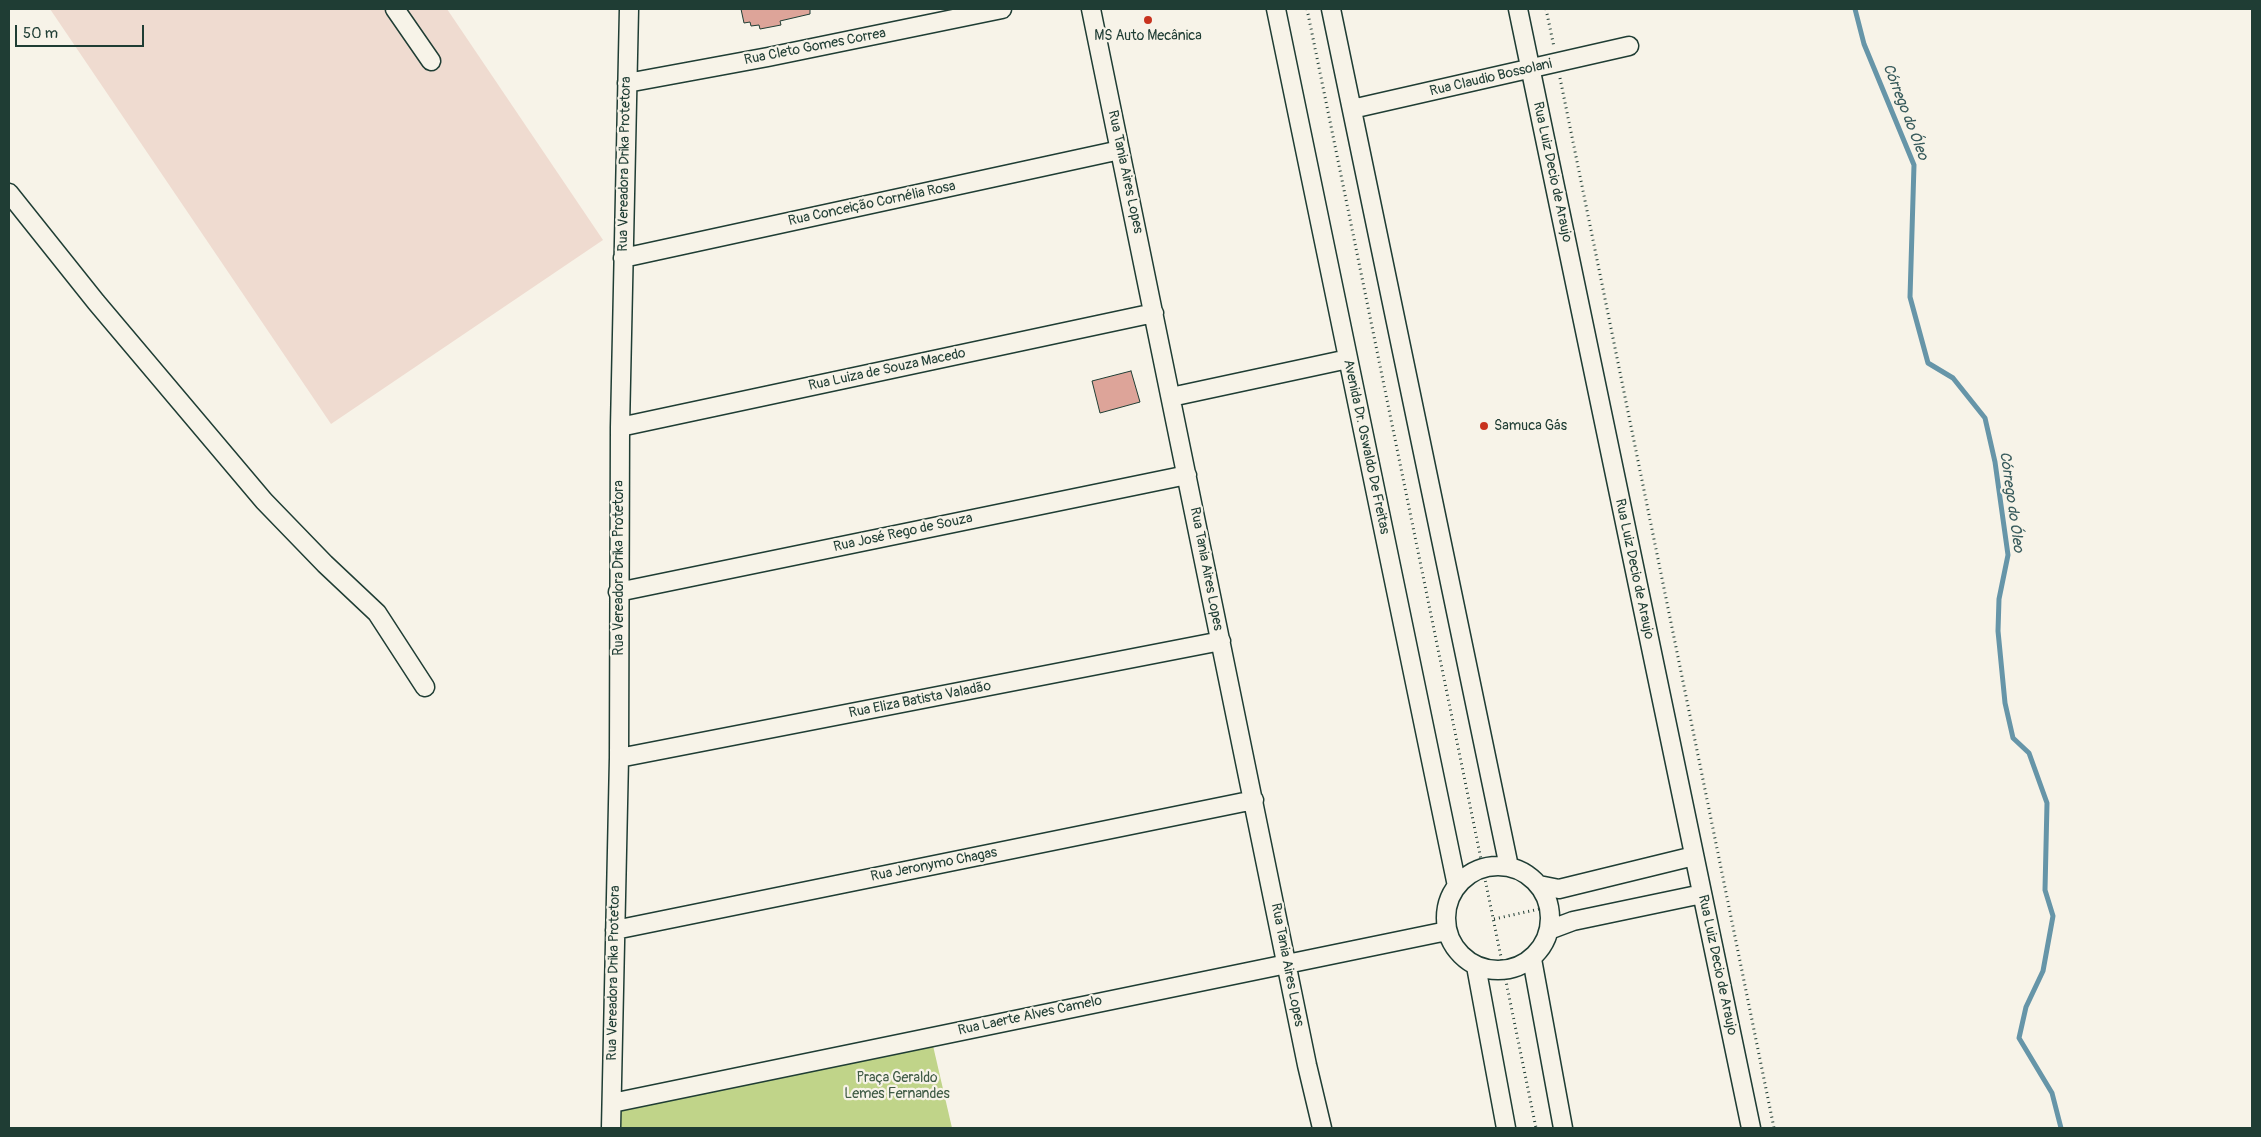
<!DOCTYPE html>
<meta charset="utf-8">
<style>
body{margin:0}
#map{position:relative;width:2261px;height:1137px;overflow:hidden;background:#f7f3e8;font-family:Pangolin,sans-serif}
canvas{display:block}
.frame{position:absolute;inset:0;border:10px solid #1f3d34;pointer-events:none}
.scale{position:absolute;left:15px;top:25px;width:129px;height:22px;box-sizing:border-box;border:2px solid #1f3d34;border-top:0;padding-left:6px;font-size:15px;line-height:18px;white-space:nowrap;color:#1f3d34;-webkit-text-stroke:4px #f7f3e8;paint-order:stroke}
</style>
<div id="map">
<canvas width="2261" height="1137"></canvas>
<div class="frame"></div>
<div class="scale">50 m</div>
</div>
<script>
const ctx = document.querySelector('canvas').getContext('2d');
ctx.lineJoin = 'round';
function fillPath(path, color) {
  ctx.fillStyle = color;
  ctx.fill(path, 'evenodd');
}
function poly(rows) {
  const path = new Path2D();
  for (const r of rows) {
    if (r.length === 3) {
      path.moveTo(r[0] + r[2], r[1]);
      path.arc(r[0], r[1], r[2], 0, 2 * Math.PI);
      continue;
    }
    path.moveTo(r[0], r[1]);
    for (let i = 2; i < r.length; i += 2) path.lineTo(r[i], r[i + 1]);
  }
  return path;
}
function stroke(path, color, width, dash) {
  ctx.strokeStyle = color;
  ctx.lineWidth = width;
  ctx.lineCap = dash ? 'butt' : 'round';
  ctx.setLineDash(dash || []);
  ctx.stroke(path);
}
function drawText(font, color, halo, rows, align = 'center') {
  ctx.font = font + ' Pangolin,sans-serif';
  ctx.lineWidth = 4.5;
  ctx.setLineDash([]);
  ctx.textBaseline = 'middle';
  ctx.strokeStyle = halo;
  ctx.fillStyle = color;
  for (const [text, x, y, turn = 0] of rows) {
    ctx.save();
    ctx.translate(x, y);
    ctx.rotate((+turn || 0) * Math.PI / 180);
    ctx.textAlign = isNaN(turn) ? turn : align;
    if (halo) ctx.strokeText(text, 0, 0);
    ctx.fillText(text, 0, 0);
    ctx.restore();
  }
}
fillPath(poly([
 [50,9,447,9,603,240,331,424]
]), '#efdbd0');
fillPath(poly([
 [931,1037,952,1128,611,1128,612,1103]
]), '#c0d489');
stroke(poly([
 [1855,9,1864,44,1914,165,1910,297,1928,363,1953,378,1985,418,1995,462,2008,555,1999,599,1998,631,2005,703,2013,738,2029,753,2047,803,2045,890,2053,916,2043,971,2026,1007,2019,1038,2052,1093,2061,1128]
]), '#6695a8', 5);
const building = poly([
 [741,9,810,9,810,14,780,21,781,25,760,29,759,25,751,26,750,22,744,23,741,9],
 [1131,371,1140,402,1100,413,1092,381,1131,371]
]);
fillPath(building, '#dda499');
stroke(building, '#1f3d34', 1);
const minor = poly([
 [395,9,431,61],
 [1091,9,1307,1065,1322,1128],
 [1276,9,1457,886],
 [1331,9,1509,867],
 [1518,9,1751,1128],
 [627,83,768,57,1002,9],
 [1352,109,1629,46],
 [9,193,96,302,264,501,325,564,377,613,425,687],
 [623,258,1120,150],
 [1171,397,1348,359],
 [620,427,1154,313],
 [618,592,1187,475],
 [619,758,1221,641],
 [1498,918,52],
 [1539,885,1559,889,1694,856],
 [615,930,1254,800],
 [1549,930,1573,921,1702,894],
 [1532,959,1563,1128],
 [1476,966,1506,1128],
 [612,1103,1447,931],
 [611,1128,619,758,620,427,629,9]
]);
stroke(minor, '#1f3d34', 21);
stroke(poly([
 [1307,9,1536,1128],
 [1546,9,1554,47],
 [1560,78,1774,1128],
 [1494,919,1553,906]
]), '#1f3d34', 3, [1, 4]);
stroke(minor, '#f7f3e8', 18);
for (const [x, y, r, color] of [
 [1148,20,5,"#c8321e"],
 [1484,426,5,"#c8321e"]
]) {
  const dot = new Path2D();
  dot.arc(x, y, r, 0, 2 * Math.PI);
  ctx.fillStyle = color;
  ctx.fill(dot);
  stroke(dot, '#f7f3e8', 2);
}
drawText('14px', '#1f3d34', '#f7f3e8', [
 ["MS Auto Mecânica",1148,36],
 ["Samuca Gás",1494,426,"left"]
]);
drawText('14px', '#1f3d34', '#f7f3e8', [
 ["Rua Cleto Gomes Correa",815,47,-11],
 ["Rua Claudio Bossolani",1491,78,-13],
 ["Rua Vereadora Drika Protetora",625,164,-89],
 ["Rua Tania Aires Lopes",1125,172,78],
 ["Rua Luiz Decio de Araujo",1552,172,78],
 ["Rua Conceição Cornélia Rosa",872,204,-12],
 ["Rua Luiza de Souza Macedo",887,370,-12],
 ["Avenida Dr. Oswaldo De Freitas",1366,447,78],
 ["Rua José Rego de Souza",903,533,-12],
 ["Rua Vereadora Drika Protetora",619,568,-90],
 ["Rua Tania Aires Lopes",1206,569,79],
 ["Rua Luiz Decio de Araujo",1634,569,78],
 ["Rua Eliza Batista Valadão",920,700,-11],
 ["Rua Jeronymo Chagas",934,865,-11],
 ["Rua Tania Aires Lopes",1287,965,79],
 ["Rua Luiz Decio de Araujo",1717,965,78],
 ["Rua Vereadora Drika Protetora",614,973,-89],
 ["Rua Laerte Alves Camelo",1030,1016,-12]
]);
drawText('14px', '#3f5b45', '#f7f3e8', [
 ["Praça Geraldo",897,1078],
 ["Lemes Fernandes",897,1094]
]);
drawText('italic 15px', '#375a5b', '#f7f3e8', [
 ["Córrego do Óleo",1905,112,69],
 ["Córrego do Óleo",2011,502,82]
]);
</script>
